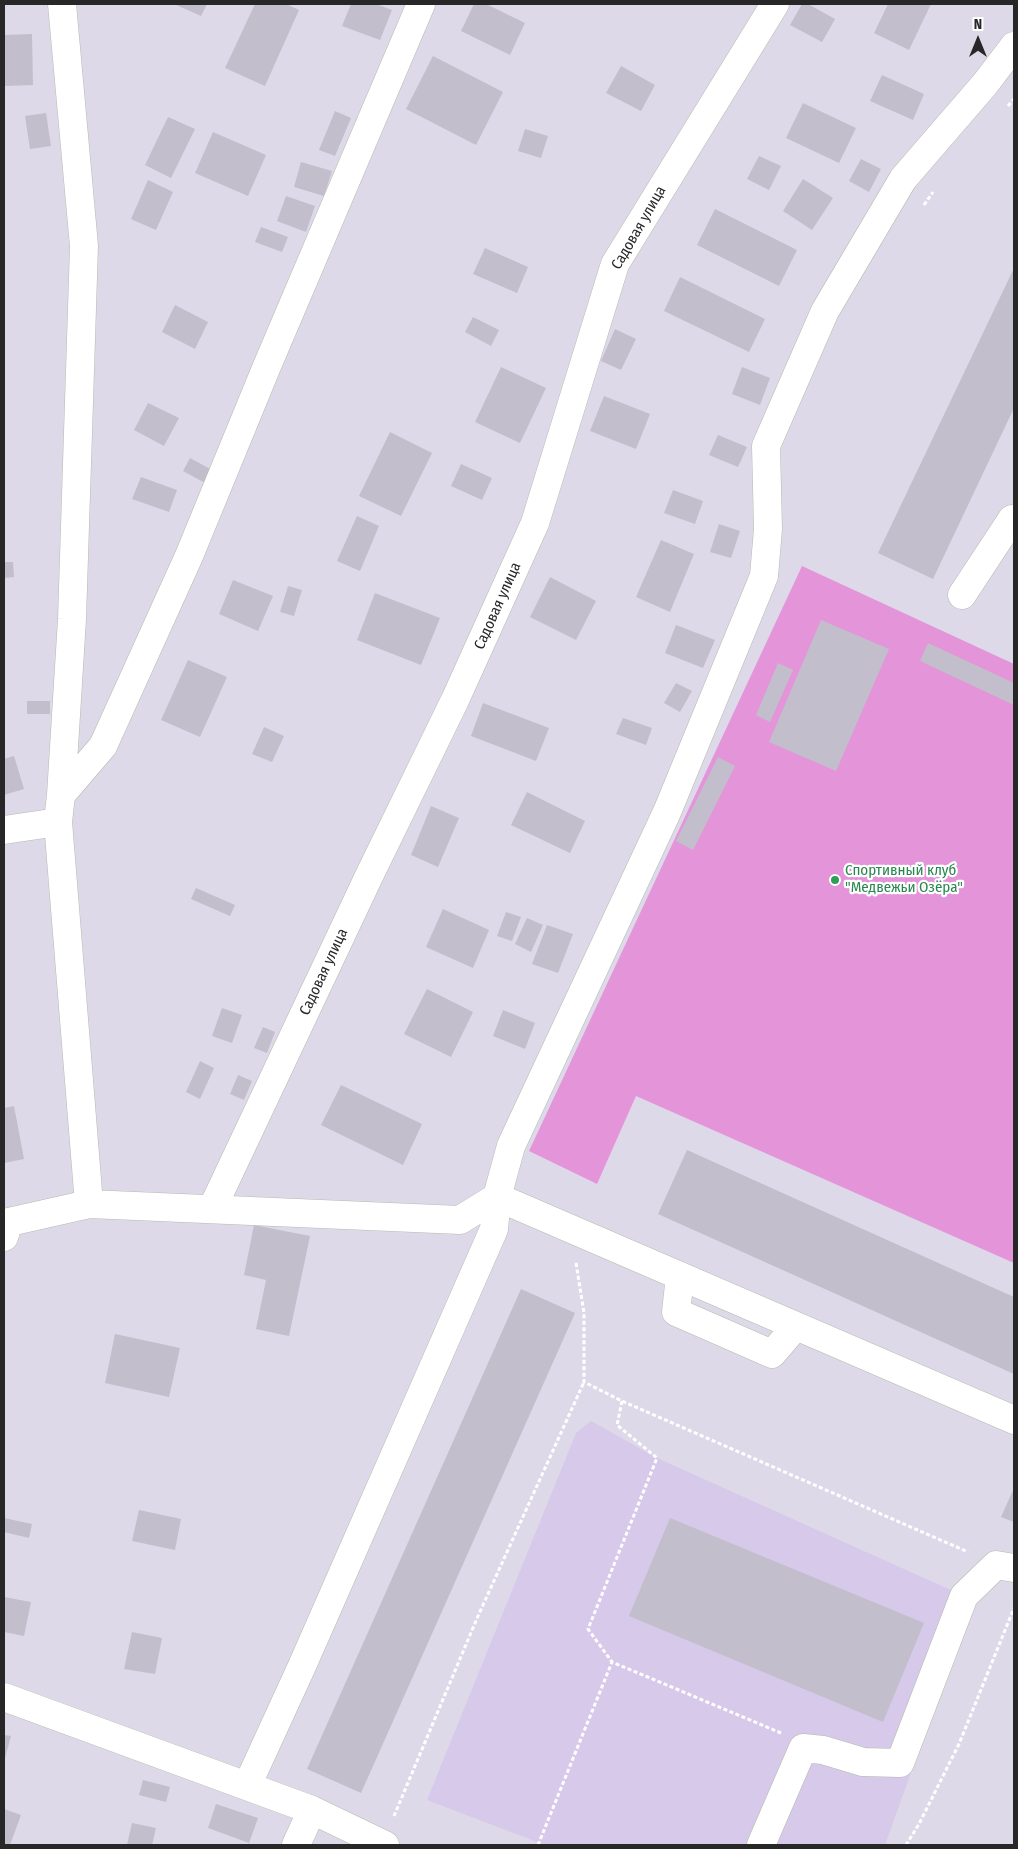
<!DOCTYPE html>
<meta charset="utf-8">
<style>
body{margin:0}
#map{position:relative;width:1018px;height:1849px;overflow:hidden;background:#ded9e9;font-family:"Fira Sans Condensed",sans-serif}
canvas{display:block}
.frame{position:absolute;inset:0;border:5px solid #272727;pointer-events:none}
.north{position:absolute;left:953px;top:15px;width:50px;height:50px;-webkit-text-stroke:4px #fff;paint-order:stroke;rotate:0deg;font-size:14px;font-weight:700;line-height:20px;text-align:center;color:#272727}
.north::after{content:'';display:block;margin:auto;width:18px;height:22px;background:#272727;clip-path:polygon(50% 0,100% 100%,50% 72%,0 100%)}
</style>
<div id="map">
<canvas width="1018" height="1849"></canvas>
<div class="frame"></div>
<div class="north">N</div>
</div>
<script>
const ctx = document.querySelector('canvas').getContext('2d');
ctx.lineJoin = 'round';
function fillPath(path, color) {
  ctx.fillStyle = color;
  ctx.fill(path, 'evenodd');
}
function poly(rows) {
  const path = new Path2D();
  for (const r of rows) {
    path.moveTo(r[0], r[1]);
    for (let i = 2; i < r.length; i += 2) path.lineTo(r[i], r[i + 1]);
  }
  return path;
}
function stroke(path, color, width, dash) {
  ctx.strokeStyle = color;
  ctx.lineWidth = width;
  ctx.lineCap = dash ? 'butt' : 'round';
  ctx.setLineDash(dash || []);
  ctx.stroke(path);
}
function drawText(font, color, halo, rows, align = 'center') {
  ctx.font = font + ' "Fira Sans Condensed",sans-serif';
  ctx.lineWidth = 4.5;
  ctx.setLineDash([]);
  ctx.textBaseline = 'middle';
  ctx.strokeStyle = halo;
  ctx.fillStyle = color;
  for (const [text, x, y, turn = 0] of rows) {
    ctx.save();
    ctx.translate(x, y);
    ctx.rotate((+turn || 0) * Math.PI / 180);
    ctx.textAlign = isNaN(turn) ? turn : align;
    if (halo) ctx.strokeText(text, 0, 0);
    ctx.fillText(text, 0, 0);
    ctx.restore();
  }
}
fillPath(poly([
 [591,1421,657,1458,964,1596,970,1609,885,1845,545,1845,427,1800,576,1433]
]), '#d6c9ea');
fillPath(poly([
 [802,566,1014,664,1014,1263,636,1096,597,1184,529,1151]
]), '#e495da');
fillPath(poly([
 [174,4,207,4,201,16],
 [255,4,286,4,299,10,265,86,225,68],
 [351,4,376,4,392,10,380,40,342,26],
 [474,4,486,4,525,23,510,55,461,31],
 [802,4,808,4,835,19,822,42,790,25],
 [888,4,931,4,909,50,874,33],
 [32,34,33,85,4,86,4,35],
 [433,56,503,92,476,145,406,109],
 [621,66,655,85,641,111,606,93],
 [882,75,924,94,913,120,870,101],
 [803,103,856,128,839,163,786,138],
 [335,111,351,118,335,156,319,150],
 [46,113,51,146,30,149,25,116],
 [168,117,195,129,171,178,145,165],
 [525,129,548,136,541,158,518,151],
 [213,132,266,155,248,196,195,173],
 [759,156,781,166,769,190,747,179],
 [861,159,881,169,869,192,849,181],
 [301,162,332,171,324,196,294,187],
 [803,179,833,198,812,230,783,211],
 [148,180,173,192,156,230,131,219],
 [286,196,315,206,306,232,277,221],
 [715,209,797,250,779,286,697,245],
 [261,227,288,237,282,252,255,242],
 [485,248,528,267,517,293,473,274],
 [1014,268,1014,408,933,579,878,553],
 [680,277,765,319,749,352,664,311],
 [175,305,208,322,195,349,162,332],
 [473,317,499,330,491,346,465,332],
 [615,329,636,339,621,370,601,361],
 [501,367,546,388,520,443,475,422],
 [742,367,770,378,760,405,732,394],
 [604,396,650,414,636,449,590,431],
 [148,403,179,418,164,446,134,430],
 [390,432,432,453,401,516,359,496],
 [718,435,747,447,738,467,709,455],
 [190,458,212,470,205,483,183,471],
 [461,464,492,478,482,500,451,486],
 [141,477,177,490,169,512,132,499],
 [673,490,703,501,695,524,664,513],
 [357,516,379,526,360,571,337,561],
 [719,524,740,531,731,558,710,552],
 [661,540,694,554,670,612,636,597],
 [4,562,13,562,14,577,4,578],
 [550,577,596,601,576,640,530,617],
 [233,580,273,596,258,631,219,614],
 [288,586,302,590,294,616,280,612],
 [375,593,440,618,421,665,357,640],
 [821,620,889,649,836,771,769,742],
 [676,625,715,640,703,668,665,653],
 [928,643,1014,683,1014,705,920,661],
 [188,660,227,677,200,737,161,720],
 [778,663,793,670,770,722,756,715],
 [676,683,692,691,680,712,664,703],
 [27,701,50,701,50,714,27,714],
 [483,703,549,728,536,761,471,736],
 [623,718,652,728,646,745,616,734],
 [264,727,284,736,272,762,252,754],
 [14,756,24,789,4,795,4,759],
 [718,757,735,766,693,850,676,841],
 [527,792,585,821,570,853,511,825],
 [431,806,459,818,438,867,411,855],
 [196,888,235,905,230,916,191,899],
 [443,909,489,930,473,968,426,947],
 [506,912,521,917,512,941,497,936],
 [527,918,543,925,531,952,515,944],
 [547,925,573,934,558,973,532,964],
 [427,989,473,1012,451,1057,404,1034],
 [222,1008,242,1015,232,1043,212,1036],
 [503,1010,535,1023,525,1049,493,1036],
 [263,1027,275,1032,267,1053,254,1048],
 [200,1061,214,1068,200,1099,186,1092],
 [238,1075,252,1081,244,1100,230,1094],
 [341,1085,422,1124,403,1165,321,1125],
 [14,1106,24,1159,4,1163,4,1108],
 [687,1150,1014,1297,1014,1374,658,1214],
 [254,1225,310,1236,289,1336,256,1329,266,1280,244,1275],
 [521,1289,575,1313,361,1793,307,1769],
 [115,1334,180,1348,169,1397,105,1383],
 [1014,1488,1014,1522,1001,1517],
 [139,1510,181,1519,175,1550,132,1541],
 [4,1518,32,1524,29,1538,4,1532],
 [670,1518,924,1623,883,1722,629,1616],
 [4,1597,31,1602,24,1636,4,1632],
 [132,1632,162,1638,155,1674,124,1669],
 [4,1735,11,1736,4,1762],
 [143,1780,170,1787,166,1802,139,1795],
 [216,1804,258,1818,249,1843,208,1828],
 [4,1809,21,1815,10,1845,4,1845],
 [132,1823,156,1828,152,1845,127,1845]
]), '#c2becb');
const minor = poly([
 [962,595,1012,519,1014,520],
 [61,795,72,619,84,246,62,4],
 [4,830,58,822],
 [89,1204,58,822,61,795,103,746,189,556,267,366,421,4],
 [212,1209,370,874,455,700,535,523,615,264,775,4],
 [4,1237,9,1222,89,1204,460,1220,497,1197,511,1146,667,812,764,576,768,529,766,446,825,311,903,179,985,84,1014,46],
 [680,1276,676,1312,772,1354,796,1326],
 [4,1697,312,1810,385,1845],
 [247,1786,302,1666,494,1229,497,1197,1014,1420],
 [296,1845,312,1810],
 [761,1845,803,1748,823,1750,863,1762,900,1763,964,1596,996,1565,1014,1568]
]);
stroke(minor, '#b4bbad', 29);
stroke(poly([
 [1008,106,1014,99],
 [924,205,933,192],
 [576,1263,584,1313,584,1382,622,1401,968,1552],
 [622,1401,617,1425,657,1458,588,1629,612,1662,781,1733],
 [394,1816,478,1616,584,1382],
 [538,1845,612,1662],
 [906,1845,919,1824,959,1744,1014,1608]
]), '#fff', 3, [4, 2.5]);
stroke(minor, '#fff', 28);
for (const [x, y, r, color] of [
 [835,880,5,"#2e9e5b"]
]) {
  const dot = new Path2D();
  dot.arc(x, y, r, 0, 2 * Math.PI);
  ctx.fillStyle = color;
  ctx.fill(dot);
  stroke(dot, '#fff', 2);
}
drawText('15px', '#272727', '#fff', [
 ["Садовая улица",639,228,-60],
 ["Садовая улица",498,606,-66],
 ["Садовая улица",324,972,-65]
]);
drawText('15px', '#27864d', '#fff', [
 ["Спортивный клуб",845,871],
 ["\"Медвежьи Озёра\"",845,888]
], 'left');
</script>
